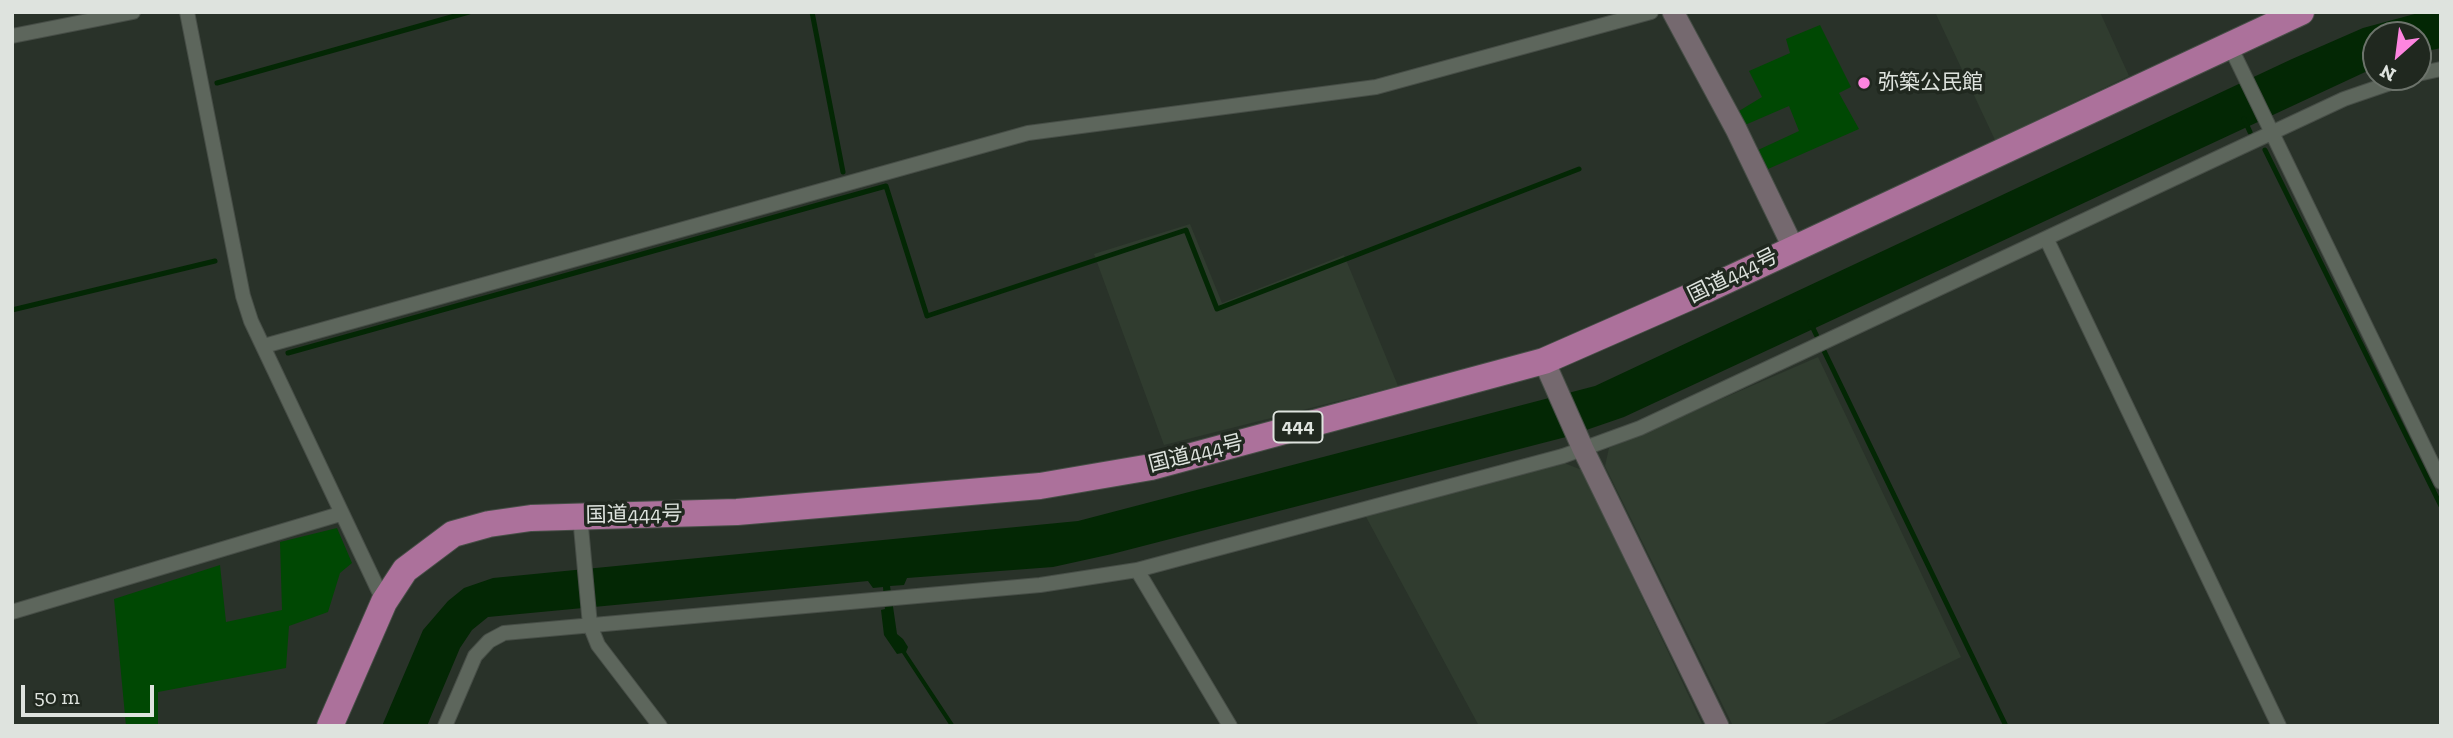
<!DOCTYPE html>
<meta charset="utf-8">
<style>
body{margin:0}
#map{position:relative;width:2453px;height:738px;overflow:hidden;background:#293229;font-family:"Zilla Slab",serif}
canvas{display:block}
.frame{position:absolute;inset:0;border:14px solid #dee3de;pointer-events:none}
.north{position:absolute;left:2362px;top:21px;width:70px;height:70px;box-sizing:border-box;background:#20281f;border:2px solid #6c736b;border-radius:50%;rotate:208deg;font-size:19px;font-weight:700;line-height:28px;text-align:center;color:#dee3de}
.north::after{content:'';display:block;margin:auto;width:24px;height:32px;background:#fe85e0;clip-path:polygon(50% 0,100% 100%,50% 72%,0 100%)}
.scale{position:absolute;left:21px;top:685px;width:133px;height:32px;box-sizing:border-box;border:4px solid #dee3de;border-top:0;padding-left:9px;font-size:21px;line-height:24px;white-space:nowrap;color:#dee3de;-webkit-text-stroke:5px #20281f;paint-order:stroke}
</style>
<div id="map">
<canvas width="2453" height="738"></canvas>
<div class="frame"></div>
<div class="north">N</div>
<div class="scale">50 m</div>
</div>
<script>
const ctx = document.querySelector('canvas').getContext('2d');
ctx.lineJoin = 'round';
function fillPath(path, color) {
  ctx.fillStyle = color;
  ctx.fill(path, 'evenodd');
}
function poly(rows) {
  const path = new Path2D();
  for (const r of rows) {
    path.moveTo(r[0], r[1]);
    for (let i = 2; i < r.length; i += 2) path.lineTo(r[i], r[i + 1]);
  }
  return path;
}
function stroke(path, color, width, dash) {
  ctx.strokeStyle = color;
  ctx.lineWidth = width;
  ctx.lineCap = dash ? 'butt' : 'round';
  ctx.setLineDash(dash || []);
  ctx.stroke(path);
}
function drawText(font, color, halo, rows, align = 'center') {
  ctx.font = font + ' "Zilla Slab","Noto Sans JP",serif';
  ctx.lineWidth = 7;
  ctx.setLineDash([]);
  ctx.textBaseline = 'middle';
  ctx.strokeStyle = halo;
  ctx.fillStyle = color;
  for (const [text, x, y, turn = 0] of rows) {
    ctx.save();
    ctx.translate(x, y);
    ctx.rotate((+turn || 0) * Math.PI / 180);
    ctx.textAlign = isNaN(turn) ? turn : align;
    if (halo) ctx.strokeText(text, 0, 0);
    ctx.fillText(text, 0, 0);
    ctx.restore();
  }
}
fillPath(poly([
 [1935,12,2100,12,2129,76,1995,140],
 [1190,224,1222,303,1344,255,1398,386,1164,445,1094,254],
 [1818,357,1961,657,1820,726,1733,726,1605,466,1609,448],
 [1559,461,1582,470,1703,726,1479,726,1365,515]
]), '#303c2f');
fillPath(poly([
 [1820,25,1851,87,1839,93,1859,129,1768,169,1758,150,1799,131,1789,106,1745,125,1739,111,1762,97,1749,71,1790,53,1786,39],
 [337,528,352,563,340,573,328,612,289,626,286,668,158,692,158,726,126,726,114,599,220,565,226,622,282,610,280,542]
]), '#004803');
fillPath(poly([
 [2422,12,2441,12,2441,48,2418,53,2418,35,2376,35,2376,67,1624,417,1566,437,1112,554,1053,567,907,578,904,585,890,586,897,634,903,639,908,647,906,652,955,726,950,726,902,653,897,654,884,635,881,610,885,609,883,587,873,588,868,581,488,617,472,630,460,648,427,726,382,726,423,630,448,601,464,588,493,578,1078,521,1595,386,2292,59,2363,28]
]), '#032704');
stroke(poly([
 [812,12,843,172],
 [217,83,469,12],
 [2244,119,2250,132],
 [2265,150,2441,506],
 [12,310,215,261],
 [1810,322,2006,726],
 [288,353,886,186,927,316,1186,230,1217,309,1579,169]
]), '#032704', 5);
const street = poly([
 [187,12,243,296,251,321,384,602],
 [12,36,133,12],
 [2229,44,2441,482],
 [2418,74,2441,69],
 [2047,240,2279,726],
 [264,346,1028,133,1376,87,1651,12],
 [580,516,590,625,598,645,660,726],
 [1137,570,1563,456,1640,428,2344,99,2408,77],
 [12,612,340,514],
 [445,726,475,656,489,641,504,633,1040,585,1137,570,1230,726]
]);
const secondary = poly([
 [1673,12,1736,129,1793,247],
 [1544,361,1583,449,1718,726]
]);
const highway = poly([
 [330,726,384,602,405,570,453,534,489,524,531,518,737,512,1040,486,1151,467,1544,361,1708,289,2301,12]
]);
stroke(street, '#474e47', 16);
stroke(secondary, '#474e47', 23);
stroke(highway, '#474e47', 28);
stroke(street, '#5d665c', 14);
stroke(secondary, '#75696f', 21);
stroke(highway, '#ac719b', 26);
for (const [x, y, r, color] of [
 [1864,83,7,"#fe85e0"]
]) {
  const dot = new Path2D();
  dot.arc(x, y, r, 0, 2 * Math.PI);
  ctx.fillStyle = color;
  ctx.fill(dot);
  stroke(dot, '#20281f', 2.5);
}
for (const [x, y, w] of [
 [1298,427,49]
]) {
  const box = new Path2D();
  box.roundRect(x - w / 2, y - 15.5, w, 31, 5);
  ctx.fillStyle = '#20281f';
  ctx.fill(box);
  stroke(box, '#dee3de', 2);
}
drawText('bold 19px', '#dee3de', null, [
 ["444",1298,427]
]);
drawText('21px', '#dee3de', '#20281f', [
 ["弥築公民館",1878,83]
], 'left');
drawText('21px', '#dee3de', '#20281f', [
 ["国道444号",1733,276,-26],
 ["国道444号",1196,454,-14],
 ["国道444号",634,515,-1]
]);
</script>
